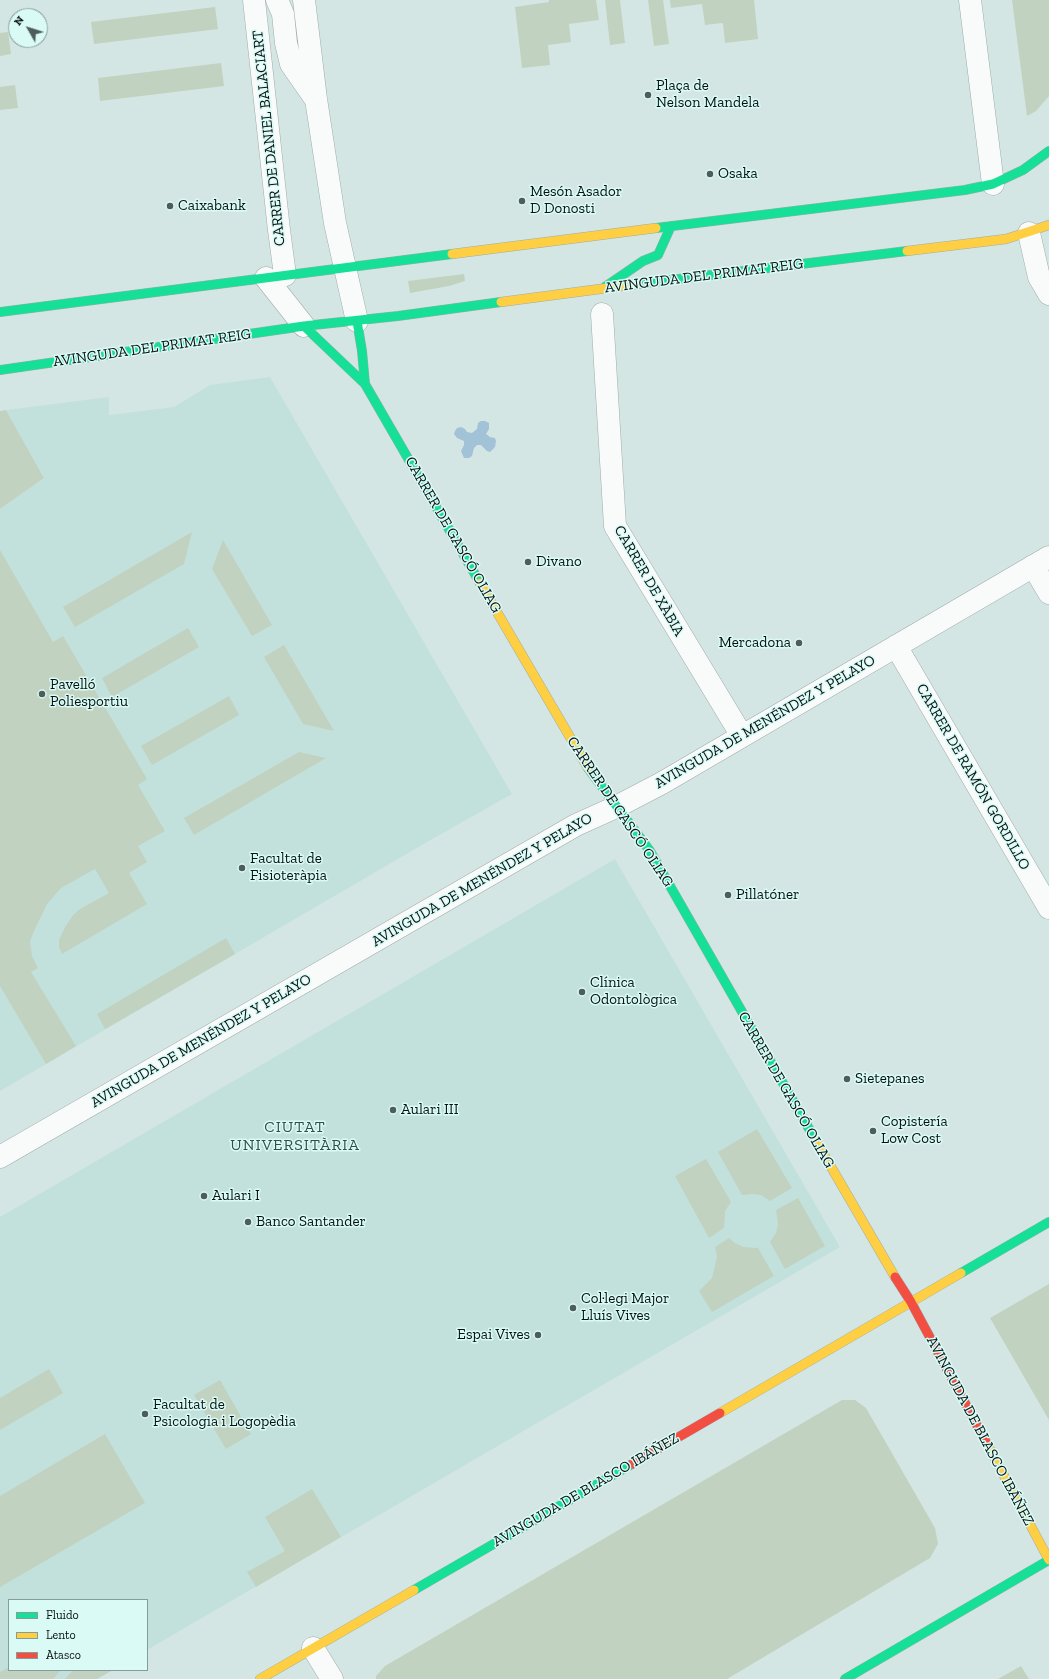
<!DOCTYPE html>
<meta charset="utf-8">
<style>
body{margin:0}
#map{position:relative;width:1049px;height:1679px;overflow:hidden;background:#d4e6e3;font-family:"Zilla Slab",serif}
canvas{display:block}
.legend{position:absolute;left:8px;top:1599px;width:140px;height:72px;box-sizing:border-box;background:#dafaf6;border:1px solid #859d9a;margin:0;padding:5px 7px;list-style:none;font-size:12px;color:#061110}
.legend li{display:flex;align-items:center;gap:8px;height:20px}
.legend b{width:20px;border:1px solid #859d9a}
.north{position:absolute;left:8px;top:8px;width:40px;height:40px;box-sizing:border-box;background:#dafaf6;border:1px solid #859d9a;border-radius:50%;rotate:309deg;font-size:11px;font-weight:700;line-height:16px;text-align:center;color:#061110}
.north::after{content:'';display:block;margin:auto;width:14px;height:18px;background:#4e5c5a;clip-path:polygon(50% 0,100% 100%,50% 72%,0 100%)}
</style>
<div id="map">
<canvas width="1049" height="1679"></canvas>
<ul class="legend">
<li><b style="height:5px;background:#16e098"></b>Fluido</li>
<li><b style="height:5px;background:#ffcf43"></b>Lento</li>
<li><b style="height:5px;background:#f24e42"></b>Atasco</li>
</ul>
<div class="north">N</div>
</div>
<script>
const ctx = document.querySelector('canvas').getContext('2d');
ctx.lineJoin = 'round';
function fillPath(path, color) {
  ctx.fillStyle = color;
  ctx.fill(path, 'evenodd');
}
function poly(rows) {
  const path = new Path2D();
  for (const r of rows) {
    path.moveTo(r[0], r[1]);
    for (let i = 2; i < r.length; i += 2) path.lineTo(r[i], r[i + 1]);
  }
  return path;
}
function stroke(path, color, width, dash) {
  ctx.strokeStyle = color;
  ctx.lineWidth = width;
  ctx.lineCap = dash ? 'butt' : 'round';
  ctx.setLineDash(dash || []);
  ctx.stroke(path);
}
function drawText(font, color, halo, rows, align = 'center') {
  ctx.font = font + ' "Zilla Slab",serif';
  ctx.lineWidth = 3;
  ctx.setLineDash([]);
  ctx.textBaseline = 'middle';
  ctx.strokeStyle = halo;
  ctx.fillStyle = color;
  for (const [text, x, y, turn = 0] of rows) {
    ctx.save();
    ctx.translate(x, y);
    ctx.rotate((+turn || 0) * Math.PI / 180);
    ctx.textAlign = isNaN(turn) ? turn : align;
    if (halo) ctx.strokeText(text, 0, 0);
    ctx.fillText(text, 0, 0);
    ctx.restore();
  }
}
fillPath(poly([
 [270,377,512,794,429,841,0,1091,0,509,44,478,6,410,109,397,109,415,174,407,210,385],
 [615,859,840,1247,147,1650,147,1600,9,1600,9,1670,113,1670,97,1679,0,1679,0,1217]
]), '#c2e1dd');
fillPath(poly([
 [549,0,596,0,599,20,569,24,571,42,548,45,550,65,522,68,515,7,549,2],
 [605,0,620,0,625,43,610,45],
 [648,0,663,0,669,44,654,46],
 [670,0,754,0,758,39,725,43,723,23,705,25,702,4,671,8],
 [1012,0,1049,0,1049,96,1036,111,1027,116],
 [215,7,218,29,94,44,91,22],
 [8,32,11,54,0,56,0,33],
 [221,63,224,86,100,101,98,78],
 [15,85,18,108,0,110,0,87],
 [464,274,465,281,449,286,410,293,408,281],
 [6,410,44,478,0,509,0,411],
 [192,532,184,564,75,627,63,607],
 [223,540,272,625,252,636,212,569],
 [0,550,53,642,63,636,147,779,138,785,165,831,138,846,147,862,129,873,147,904,62,954,59,947,59,940,65,927,74,914,80,909,109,893,95,869,61,888,47,904,33,933,30,942,32,956,38,968,31,972,76,1046,46,1064,0,986],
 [188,628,199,647,112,697,102,678],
 [284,645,334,731,303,724,264,657],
 [229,696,239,715,152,765,141,746],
 [299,752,326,758,194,835,184,818],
 [226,938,235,954,105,1029,97,1014],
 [757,1129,792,1188,770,1201,761,1195,753,1194,742,1195,718,1152],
 [706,1159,731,1202,725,1211,724,1228,709,1238,675,1176],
 [798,1198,825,1246,785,1269,770,1242,776,1233,778,1224,776,1210],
 [729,1238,735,1243,743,1247,758,1248,774,1276,712,1312,699,1291,712,1278,717,1257,715,1247],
 [1049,1284,1049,1420,990,1318],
 [49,1369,63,1393,0,1430,0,1398],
 [220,1380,251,1434,226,1449,194,1395],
 [842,1400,855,1400,866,1408,935,1528,938,1544,930,1558,727,1679,376,1679,376,1676,385,1666],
 [105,1434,145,1503,0,1587,0,1496],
 [312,1489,341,1537,256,1587,247,1572,285,1551,265,1517],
 [1021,1666,1029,1679,998,1679],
 [9,1667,9,1670,61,1670,53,1679,0,1679,0,1672],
 [73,1670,113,1670,97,1679,65,1679]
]), '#c1d2c0');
fillPath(poly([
 [481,421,485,421,489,423,489,429,486,434,490,437,495,438,496,441,495,447,490,452,487,451,481,445,477,445,474,448,472,456,469,458,464,458,461,451,464,445,464,441,457,438,454,434,455,431,457,428,461,427,465,429,467,432,472,433,477,429,478,423]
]), '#a2c2d8');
const street = poly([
 [254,0,279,230,285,275],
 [277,0,283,14,286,43,291,64,314,97],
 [304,0,316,99,335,223,357,321],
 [970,0,993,184],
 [1029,233,1039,277,1049,294],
 [266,278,304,326],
 [602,314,615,526,742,736],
 [1033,566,1049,593],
 [896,646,1049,908],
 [0,1157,576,825,616,807,662,783,1049,557],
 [313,1648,332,1679]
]);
const fast = poly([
 [656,228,965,190,993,184,1023,170,1049,151],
 [638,284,907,251],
 [605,287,643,261,658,255,671,226],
 [0,312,452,254],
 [357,321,362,351,365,384],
 [304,326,365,384,480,583],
 [0,370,304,326,398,316,501,302],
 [588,768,650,851,816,1141],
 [961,1273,1049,1222],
 [414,1590,632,1464],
 [845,1679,1049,1560]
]);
const slow = poly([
 [907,251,1006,239,1049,225],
 [452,254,656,228],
 [501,302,638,284],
 [480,583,588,768],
 [816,1141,895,1277],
 [720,1413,961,1273],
 [986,1442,1049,1560],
 [260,1679,414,1590]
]);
const jam = poly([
 [895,1277,911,1302,986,1442],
 [632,1464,720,1413]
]);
stroke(street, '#9eacaa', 23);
stroke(fast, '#9eacaa', 10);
stroke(slow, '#9eacaa', 10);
stroke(jam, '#9eacaa', 10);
stroke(street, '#f9fbfb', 22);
stroke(fast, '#16e098', 9);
stroke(slow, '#ffcf43', 9);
stroke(jam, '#f24e42', 9);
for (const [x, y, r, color] of [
 [648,95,4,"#4e5c5a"],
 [710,174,4,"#4e5c5a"],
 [522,201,4,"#4e5c5a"],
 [170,206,4,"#4e5c5a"],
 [528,562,4,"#4e5c5a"],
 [799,643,4,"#4e5c5a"],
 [42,694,4,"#4e5c5a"],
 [242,868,4,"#4e5c5a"],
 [728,895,4,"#4e5c5a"],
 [582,992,4,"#4e5c5a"],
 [847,1079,4,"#4e5c5a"],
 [393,1110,4,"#4e5c5a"],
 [873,1131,4,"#4e5c5a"],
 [204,1196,4,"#4e5c5a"],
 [248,1222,4,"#4e5c5a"],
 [573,1308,4,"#4e5c5a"],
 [538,1335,4,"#4e5c5a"],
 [145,1414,4,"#4e5c5a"]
]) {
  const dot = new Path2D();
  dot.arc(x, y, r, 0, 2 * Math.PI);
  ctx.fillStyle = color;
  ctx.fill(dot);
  stroke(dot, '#dafaf6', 1.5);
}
drawText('15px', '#061110', '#dafaf6', [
 ["Plaça de",656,86],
 ["Nelson Mandela",656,103],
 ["Osaka",718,174],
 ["Mesón Asador",530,192],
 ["D Donosti",530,209],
 ["Caixabank",178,206],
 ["Divano",536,562],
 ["Mercadona",791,643,"right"],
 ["Pavelló",50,685],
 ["Poliesportiu",50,702],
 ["Facultat de",250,859],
 ["Fisioteràpia",250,876],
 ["Pillatóner",736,895],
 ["Clínica",590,983],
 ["Odontològica",590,1000],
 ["Sietepanes",855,1079],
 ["Aulari III",401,1110],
 ["Copistería",881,1122],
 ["Low Cost",881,1139],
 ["Aulari I",212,1196],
 ["Banco Santander",256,1222],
 ["Col·legi Major",581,1299],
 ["Lluís Vives",581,1316],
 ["Espai Vives",530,1335,"right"],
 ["Facultat de",153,1405],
 ["Psicologia i Logopèdia",153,1422]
], 'left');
drawText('15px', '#061110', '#dafaf6', [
 ["CARRER DE DANIEL BALACIART",269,138,-96],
 ["AVINGUDA DEL PRIMAT REIG",704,276,-7],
 ["AVINGUDA DEL PRIMAT REIG",152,348,-8],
 ["CARRER DE GASCÓ OLIAG",453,535,60],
 ["CARRER DE XÀBIA",649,581,60],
 ["AVINGUDA DE MENÉNDEZ Y PELAYO",765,722,-30],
 ["CARRER DE RAMÓN GORDILLO",973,777,60],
 ["CARRER DE GASCÓ OLIAG",620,812,56],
 ["AVINGUDA DE MENÉNDEZ Y PELAYO",482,880,-30],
 ["AVINGUDA DE MENÉNDEZ Y PELAYO",201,1041,-30],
 ["CARRER DE GASCÓ OLIAG",786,1090,60],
 ["AVINGUDA DE BLASCO IBÁÑEZ",980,1431,62],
 ["AVINGUDA DE BLASCO IBÁÑEZ",586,1490,-30]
]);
ctx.letterSpacing = '1px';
drawText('16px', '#324d4a', '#dafaf6', [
 ["CIUTAT",295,1127],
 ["UNIVERSITÀRIA",295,1145]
]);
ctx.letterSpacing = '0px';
</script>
